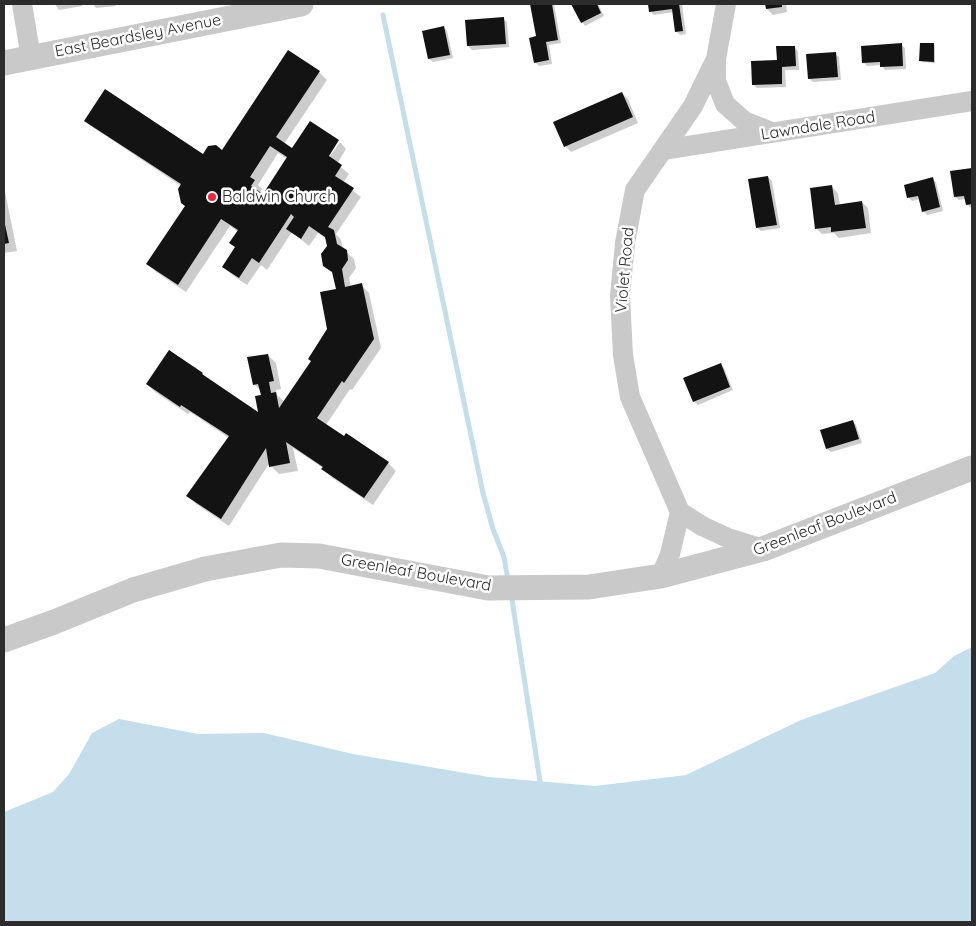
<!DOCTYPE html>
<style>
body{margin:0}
#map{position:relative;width:976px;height:926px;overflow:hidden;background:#fff;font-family:Quicksand,sans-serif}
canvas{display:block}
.frame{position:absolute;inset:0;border:5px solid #2c2c2c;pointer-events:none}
</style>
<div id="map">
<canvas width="976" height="926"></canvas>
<div class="frame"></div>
</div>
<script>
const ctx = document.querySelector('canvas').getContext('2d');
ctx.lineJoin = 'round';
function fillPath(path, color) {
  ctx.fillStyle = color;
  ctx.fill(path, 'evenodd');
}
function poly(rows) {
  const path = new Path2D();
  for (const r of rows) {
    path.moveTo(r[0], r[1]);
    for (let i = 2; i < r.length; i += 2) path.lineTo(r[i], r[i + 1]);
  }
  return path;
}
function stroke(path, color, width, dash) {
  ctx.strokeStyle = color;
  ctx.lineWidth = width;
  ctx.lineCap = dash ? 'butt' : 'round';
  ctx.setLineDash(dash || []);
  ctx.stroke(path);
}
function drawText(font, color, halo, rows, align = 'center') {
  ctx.font = font + ' Quicksand,sans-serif';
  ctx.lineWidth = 5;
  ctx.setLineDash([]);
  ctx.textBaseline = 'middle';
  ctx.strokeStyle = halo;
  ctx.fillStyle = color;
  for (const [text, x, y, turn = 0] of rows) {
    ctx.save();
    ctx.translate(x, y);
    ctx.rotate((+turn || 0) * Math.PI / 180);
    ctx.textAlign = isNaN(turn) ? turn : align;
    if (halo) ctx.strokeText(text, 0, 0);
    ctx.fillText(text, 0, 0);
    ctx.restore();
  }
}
fillPath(poly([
 [972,647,972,922,4,922,4,812,53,792,69,774,92,733,119,719,198,734,264,733,353,754,489,777,595,786,686,775,801,720,935,673,954,656]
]), '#c4deec');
fillPath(poly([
 [55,4,82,4,82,6,59,10],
 [93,4,115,4,116,6,96,8],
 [531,4,554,4,561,43,549,45,552,64,539,66,535,62,537,37],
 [572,4,598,4,604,16,585,26,582,22],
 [649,4,682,4,686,34,680,35,676,31,674,12,654,15,650,11],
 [766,4,786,4,787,12,773,15,767,9],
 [503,19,507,22,509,47,472,50,468,46],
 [444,27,447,31,453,58,433,62,429,59],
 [933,44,935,46,935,63,922,62,921,61],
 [901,45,905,48,906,69,885,70,881,65,867,66,864,63],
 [794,47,798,51,799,70,785,70,786,87,757,88,753,84],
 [835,54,839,57,841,80,813,82,809,78],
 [319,72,327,80,284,144,293,150,326,162,340,142,346,149,337,164,349,174,343,183,361,197,336,234,341,240,343,249,354,259,356,268,349,278,351,287,361,285,369,293,381,348,352,390,350,389,326,425,388,463,396,471,373,505,331,477,323,468,293,448,298,471,279,474,271,466,270,462,229,526,196,504,188,496,229,438,190,412,188,414,155,392,147,384,202,374,209,381,260,415,262,396,261,391,254,384,268,355,276,363,281,389,276,390,277,395,285,402,312,362,329,330,337,290,334,274,324,265,328,247,326,239,318,233,309,246,292,232,267,270,261,265,247,285,232,275,224,267,236,248,231,243,238,232,230,226,186,292,156,272,148,264,186,207,181,186,94,128,86,121,203,155,223,152],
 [278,153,287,159,263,195,260,193,262,189,258,185],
 [622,93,628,99,638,123,571,152,565,146],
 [972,169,972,207,971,208,967,204,966,199,959,200,955,197,952,172],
 [768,177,772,181,780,228,761,231,757,228],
 [932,179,936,182,943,211,927,215,923,211,920,199,912,201,908,197],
 [4,187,17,251,4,253],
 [832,187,838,193,840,205,862,202,868,208,871,233,839,238,834,233,822,234,816,228],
 [720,364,724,368,733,390,698,405,694,401],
 [852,421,856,425,862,443,831,452,827,449]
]), '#0003');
stroke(poly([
 [383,15,483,493,493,529,504,557,508,580],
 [511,593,540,781]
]), '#c4deec', 5);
fillPath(poly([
 [530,4,552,4,558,40,546,42,549,60,534,63,529,38,536,36],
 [571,4,597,4,601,13,581,23],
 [648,4,679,4,683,31,675,32,672,9,649,12],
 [765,4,782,4,782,7,766,9],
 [504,17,506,44,467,46,465,20],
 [444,26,450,55,428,59,422,31],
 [902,43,903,66,880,67,880,62,862,63,861,46],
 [920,43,934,43,934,62,919,61],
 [776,46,795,46,796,66,782,67,782,84,752,85,751,61,777,60],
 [288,50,320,71,276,137,292,148,310,121,339,140,329,156,342,165,335,176,354,188,328,227,334,230,337,244,347,250,348,260,342,269,345,287,362,283,374,339,344,383,342,381,317,418,344,436,346,433,389,462,364,498,321,469,323,467,286,442,290,463,269,467,266,448,221,519,186,496,229,436,181,405,180,407,146,384,169,350,203,373,202,374,258,412,255,396,261,395,258,384,253,385,247,357,268,354,274,381,269,382,271,393,276,392,279,408,311,361,308,359,327,329,320,292,336,289,332,272,323,266,321,254,327,246,325,237,309,226,301,239,286,229,294,217,291,214,259,263,252,258,239,278,222,267,235,247,229,243,238,230,221,219,178,285,146,264,185,206,181,203,178,189,181,184,84,121,105,89,203,154,208,146,216,145,222,150],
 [270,146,287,157,263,194,251,186,255,180,250,177],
 [836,52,838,77,808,79,806,54],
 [622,92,633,117,564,147,553,122],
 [972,168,972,204,966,205,964,196,954,197,950,171],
 [768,176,777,225,756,228,748,179],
 [933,177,940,207,922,212,918,196,907,198,904,185],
 [832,185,835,205,862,201,866,228,831,232,831,227,815,229,810,188],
 [4,220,9,243,4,244],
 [721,363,730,387,693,402,683,378],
 [853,420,859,439,826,449,820,430]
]), '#131313');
stroke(poly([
 [22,4,31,58],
 [716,60,716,81,725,104,744,121,772,132],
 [663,150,972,101],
 [680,512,702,526,728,538,763,549],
 [661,576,670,554,680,512,630,397,623,355,620,296,625,243,635,190,693,106,716,59,726,4]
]), '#c9c9c9', 20);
stroke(poly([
 [4,63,301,4],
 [4,640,54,622,133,590,205,569,281,555,319,556,488,588,589,587,661,576,763,549,972,468]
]), '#c9c9c9', 25);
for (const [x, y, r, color] of [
 [212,197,5,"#eb263b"]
]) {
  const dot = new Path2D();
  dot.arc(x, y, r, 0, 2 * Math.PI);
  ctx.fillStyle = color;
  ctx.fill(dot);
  stroke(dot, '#fff', 2);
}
drawText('16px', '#2c2c2c', '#fff', [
 ["East Beardsley Avenue",138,36,-11],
 ["Lawndale Road",818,126,-9],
 ["Violet Road",625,270,-85],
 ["Greenleaf Boulevard",825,524,-21],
 ["Greenleaf Boulevard",416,573,10]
]);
drawText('16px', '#2c2c2c', '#fff', [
 ["Baldwin Church",222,197]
], 'left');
</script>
